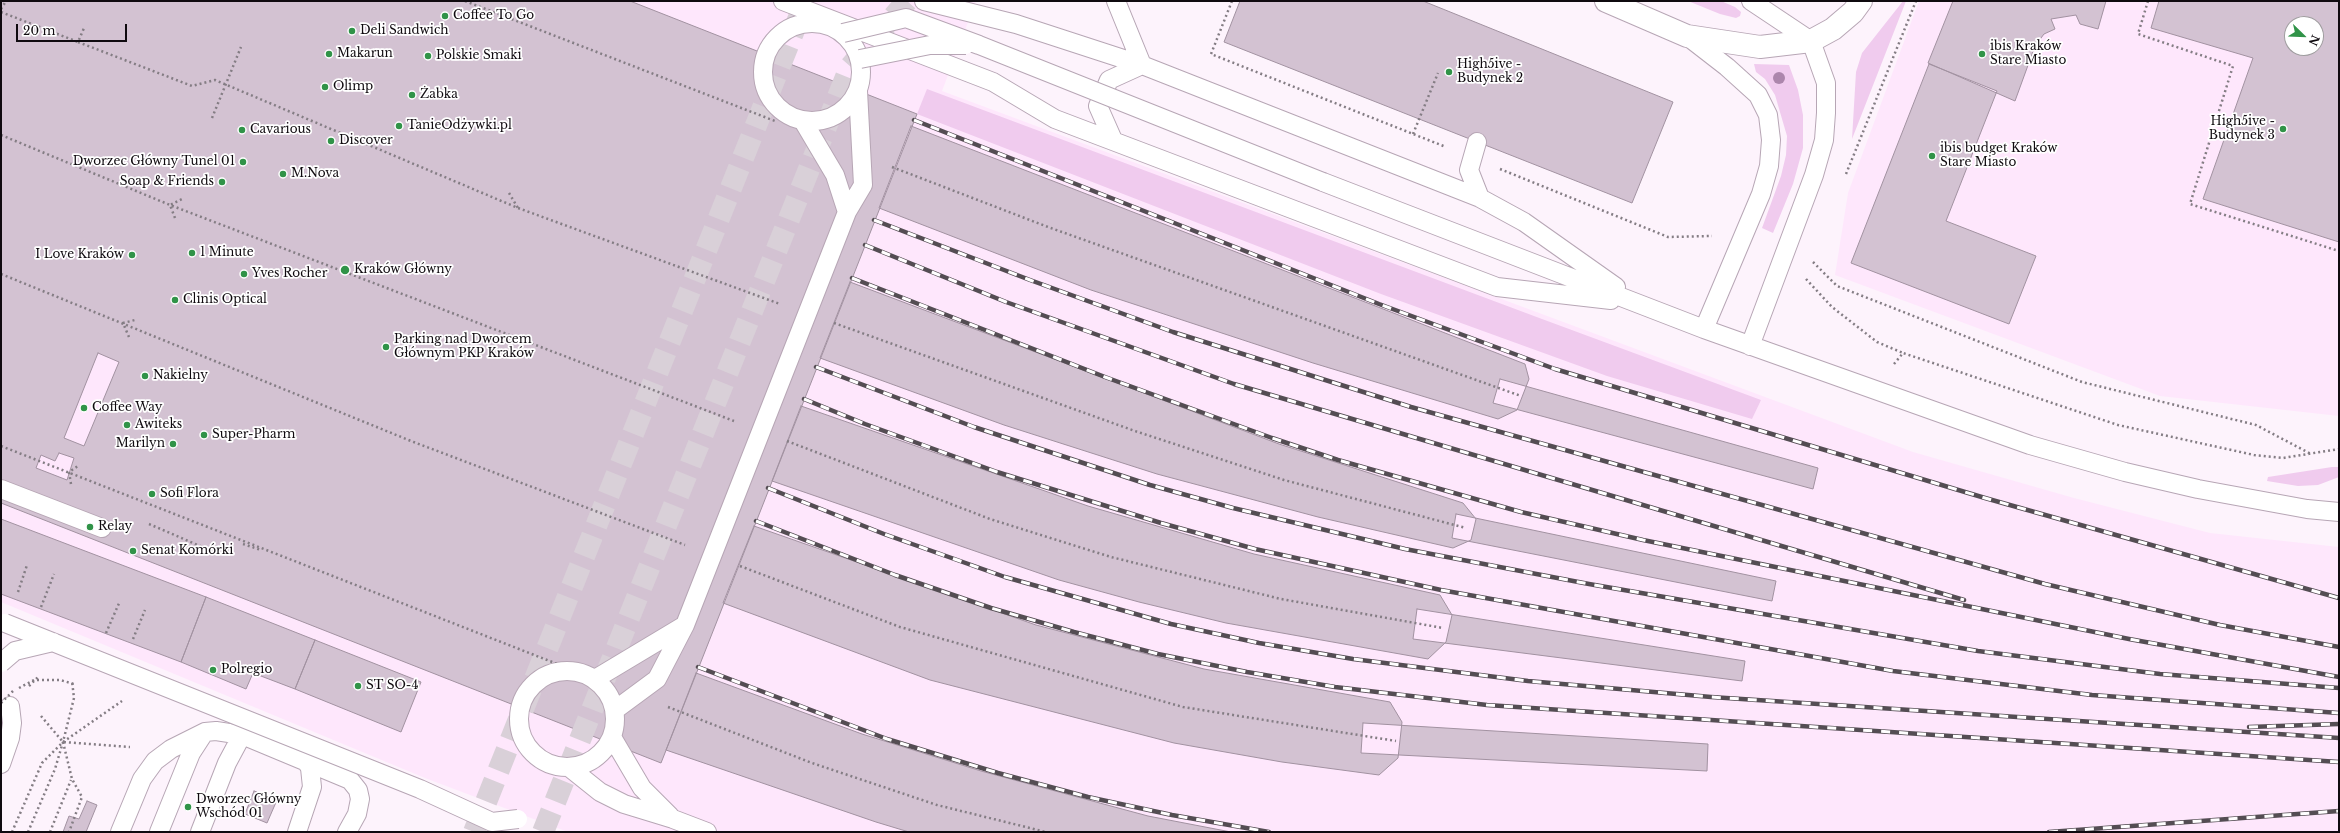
<!DOCTYPE html>
<meta charset="utf-8">
<style>
body{margin:0}
#map{position:relative;width:2340px;height:833px;overflow:hidden;background:#fdf3fc;font-family:"Libre Baskerville",serif}
canvas{display:block}
.frame{position:absolute;inset:0;border:2px solid #0f0a0f;pointer-events:none}
.north{position:absolute;left:2284px;top:16px;width:40px;height:40px;box-sizing:border-box;background:#fff;border:1px solid #9f9d9f;border-radius:50%;rotate:113deg;font-size:11px;font-weight:700;line-height:16px;text-align:center;color:#0f0a0f}
.north::after{content:'';display:block;margin:auto;width:14px;height:18px;background:#309348;clip-path:polygon(50% 0,100% 100%,50% 72%,0 100%)}
.scale{position:absolute;left:16px;top:24px;width:111px;height:18px;box-sizing:border-box;border:2px solid #0f0a0f;border-top:0;padding-left:5px;font-size:12px;line-height:14px;white-space:nowrap;color:#0f0a0f;-webkit-text-stroke:3px #fff;paint-order:stroke}
</style>
<div id="map">
<canvas width="2340" height="833"></canvas>
<div class="frame"></div>
<div class="north">N</div>
<div class="scale">20 m</div>
</div>
<script>
const ctx = document.querySelector('canvas').getContext('2d');
ctx.lineJoin = 'round';
function fillPath(path, color) {
  ctx.fillStyle = color;
  ctx.fill(path, 'evenodd');
}
function poly(rows) {
  const path = new Path2D();
  for (const r of rows) {
    if (r.length === 3) {
      path.moveTo(r[0] + r[2], r[1]);
      path.arc(r[0], r[1], r[2], 0, 2 * Math.PI);
      continue;
    }
    path.moveTo(r[0], r[1]);
    for (let i = 2; i < r.length; i += 2) path.lineTo(r[i], r[i + 1]);
  }
  return path;
}
function stroke(path, color, width, dash) {
  ctx.strokeStyle = color;
  ctx.lineWidth = width;
  ctx.lineCap = dash ? 'butt' : 'round';
  ctx.setLineDash(dash || []);
  ctx.stroke(path);
}
function drawText(font, color, halo, rows, align = 'center') {
  ctx.font = font + ' "Libre Baskerville",serif';
  ctx.lineWidth = 3.5;
  ctx.setLineDash([]);
  ctx.textBaseline = 'middle';
  ctx.strokeStyle = halo;
  ctx.fillStyle = color;
  for (const [text, x, y, turn = 0] of rows) {
    ctx.save();
    ctx.translate(x, y);
    ctx.rotate((+turn || 0) * Math.PI / 180);
    ctx.textAlign = isNaN(turn) ? turn : align;
    if (halo) ctx.strokeText(text, 0, 0);
    ctx.fillText(text, 0, 0);
    ctx.restore();
  }
}
fillPath(poly([
 [1,1,976,1,942,91,1913,452,2074,498,2210,533,2339,547,2339,832,568,832,425,778,1,602],
 [1919,1,2339,1,2339,416,2160,396,1835,275,1848,193],
 [2292,24,2316,24,2316,48,2292,48]
]), '#fee7fc');
fillPath(poly([
 [1688,1,1721,1,1735,7,1741,12,1740,16,1736,18,1720,14],
 [1903,1,1906,1,1852,139,1856,72,1862,53],
 [1754,64,1789,65,1798,90,1803,115,1803,148,1793,184,1773,233,1762,228,1781,176,1786,155,1787,136,1775,95,1765,79,1756,72],
 [927,89,1542,319,1761,400,1752,419,1607,376,1381,294,917,114],
 [2332,467,2339,467,2339,477,2318,485,2298,486,2267,481,2268,477]
]), '#f0cbee');
const building = poly([
 [1,1,630,1,917,114,661,763,1,503,1,1],
 [1240,1,1423,1,1673,102,1632,203,1224,42,1240,1],
 [1953,1,2106,1,2098,29,2080,24,2076,15,2051,19,2055,29,2044,34,2035,46,2015,101,1928,63,1953,1],
 [2159,1,2339,1,2339,242,2203,199,2253,58,2151,28,2159,1],
 [2292,24,2316,24,2316,48,2292,48,2292,24],
 [1929,64,1997,91,1946,221,2036,256,2009,324,1851,263,1929,64],
 [911,126,1525,364,1529,379,1517,410,1498,419,1313,363,1091,290,879,208,911,126],
 [850,282,1279,444,1463,503,1476,519,1471,540,1453,548,1318,517,1157,474,1004,425,820,358,850,282],
 [98,353,119,362,84,446,64,438,98,353],
 [1500,379,1818,468,1813,489,1493,403,1500,379],
 [801,406,1088,506,1254,554,1440,595,1452,615,1446,642,1428,659,1226,623,1139,602,1059,580,772,481,801,406],
 [59,453,74,458,67,480,36,468,41,455,55,461,59,453],
 [1456,514,1776,581,1772,601,1452,538,1456,514],
 [1,519,206,597,181,662,1,594,1,519],
 [754,526,1036,625,1204,669,1390,702,1402,722,1398,758,1379,775,1282,762,1174,743,930,680,723,603,754,526],
 [206,597,315,640,295,689,253,673,246,689,181,662,206,597],
 [1417,609,1745,661,1742,681,1413,639,1417,609],
 [315,640,421,682,401,732,295,689,315,640],
 [696,673,862,734,981,771,1148,816,1231,832,909,832,876,822,666,750,696,673],
 [1363,723,1708,744,1707,771,1361,753,1363,723],
 [254,791,257,792,256,795,273,802,274,799,277,800,267,823,245,814,254,791],
 [87,801,97,805,86,832,63,832,69,816,79,819,87,801]
]);
fillPath(building, '#d3c2d2');
stroke(building, '#a292a1', 1);
stroke(poly([
 [474,832,804,5,807,1],
 [543,832,850,67,907,1]
]), '#d9d0d8', 22, [22, 11]);
const lane = poly([
 [783,1,993,82,1055,119,1497,287,1611,300],
 [924,1,1016,24,1142,65,1480,198,1524,222,1616,287],
 [1116,1,1142,65],
 [812,72,49],
 [1687,36,1727,67,1758,95,1768,115,1771,140,1769,166,1761,194,1704,329],
 [803,121,835,175,847,212],
 [1113,140,1098,106,1109,80,1142,65],
 [1477,142,1469,170,1480,198],
 [1323,182,1704,329,2030,445,2125,472,2198,489,2307,509,2339,512],
 [1750,346,1814,175,1824,140,1826,113,1826,83,1811,41,1751,1],
 [1,489,102,528],
 [567,719,48],
 [595,679,685,625],
 [615,710,657,679,685,625,847,212,863,185,858,91],
 [612,737,642,788,670,816],
 [1,764,10,738,12,723,10,706],
 [570,768,600,792,624,804,673,819,707,832],
 [120,832,142,779,155,761,171,749,205,732,216,731,242,735,350,780,358,790,360,799,357,814,347,832],
 [159,832,191,753,204,733],
 [200,832,227,763,242,735],
 [297,832,312,787,310,768,306,761]
]);
const secondary = poly([
 [1606,1,1687,36,1760,47,1811,41,1833,29,1853,12,1861,1]
]);
stroke(lane, '#b7a6b5', 20);
stroke(secondary, '#b7a6b5', 24);
stroke(poly([
 [465,1,775,121],
 [1232,1,1211,54,1446,147],
 [2148,1,2138,34,2233,66,2190,204,2339,251],
 [1,9,6,1],
 [1,12,78,42,84,28],
 [78,42,192,86,215,80,518,208,780,304],
 [212,118,241,47],
 [1413,134,1438,73],
 [1,135,170,205,734,421],
 [892,167,1048,227,1521,396],
 [1500,169,1668,237,1712,236],
 [1846,174,1916,1],
 [509,193,518,208],
 [175,218,170,205,182,199],
 [1813,262,1837,286,2082,382,2256,425,2311,454],
 [1,274,411,441,685,545],
 [1806,279,1832,307,1877,342,1903,353],
 [834,323,1135,431,1284,480,1466,528],
 [129,337,123,323,135,320],
 [1894,364,1903,353,2118,425,2254,455,2283,458,2339,449],
 [787,441,990,519,1111,557,1281,599,1443,628],
 [1,446,570,669],
 [71,484,69,472,78,466],
 [149,524,207,549],
 [243,544,261,550],
 [740,566,900,627,1183,707,1396,741],
 [18,592,27,565],
 [41,607,54,574],
 [106,633,120,601],
 [133,639,145,610],
 [29,686,39,676],
 [668,707,812,763,937,805,1046,832],
 [41,716,63,742,130,747],
 [63,742,72,779,82,797,69,832],
 [12,832,42,763,63,742,122,701],
 [28,832,55,769,63,742,74,698,72,681],
 [50,832,71,780]
]), '#847d84', 2.5, [2, 3]);
stroke(lane, '#fff', 18);
stroke(secondary, '#fff', 22);
const rail = poly([
 [914,120,1379,304,1555,369,1985,498,2339,598],
 [874,220,1030,280,1173,332,1411,407,2045,584,2220,625,2339,647],
 [865,245,1006,302,1234,384,1964,600],
 [852,278,1105,377,1272,438,1338,460,1521,512,1643,540,2129,639,2339,677],
 [816,367,974,427,1150,485,1233,508,1405,549,1589,584,1978,651,2160,674,2339,688],
 [804,399,865,424,997,472,1161,523,1255,549,1441,590,1893,671,2092,695,2339,713],
 [768,488,884,534,1005,577,1171,624,1259,643,1353,659,1528,681,1711,697,2339,738],
 [756,521,895,575,991,608,1074,632,1158,654,1247,672,1335,687,1487,705,2339,762],
 [698,667,887,739,998,773,1088,797,1172,815,1269,832],
 [2249,727,2339,724],
 [2049,832,2339,811]
]);
stroke(rail, '#544d53', 4.5);
stroke(rail, '#fff', 3, [9]);
const laneBridge = poly([
 [843,33,906,18,979,45,1323,182],
 [860,59,930,45,966,45],
 [5,623,420,789,492,822,518,819],
 [1,663,15,651,53,642]
]);
stroke(laneBridge, '#b7a6b5', 20, []);
stroke(poly([
 [19,688,34,680,60,680,74,684],
 [1,703,13,691]
]), '#847d84', 2.5, [2, 3]);
stroke(laneBridge, '#fff', 18);
ctx.fillStyle = '#ac86ac';
for (const [x, y] of [
 [1779,78]
]) {
  ctx.beginPath();
  ctx.arc(x, y, 6, 0, 2 * Math.PI);
  ctx.fill();
}
for (const [x, y, r, color] of [
 [445,16,4,"#309348"],
 [352,31,4,"#309348"],
 [329,54,4,"#309348"],
 [1982,54,4,"#309348"],
 [428,56,4,"#309348"],
 [1449,72,4,"#309348"],
 [325,87,4,"#309348"],
 [412,95,4,"#309348"],
 [399,126,4,"#309348"],
 [2283,129,4,"#309348"],
 [242,130,4,"#309348"],
 [331,141,4,"#309348"],
 [1932,156,4,"#309348"],
 [243,162,4,"#309348"],
 [283,174,4,"#309348"],
 [222,182,4,"#309348"],
 [192,253,4,"#309348"],
 [132,255,4,"#309348"],
 [345,270,5,"#309348"],
 [244,274,4,"#309348"],
 [175,300,4,"#309348"],
 [386,347,4,"#309348"],
 [145,376,4,"#309348"],
 [84,408,4,"#309348"],
 [127,425,4,"#309348"],
 [204,435,4,"#309348"],
 [173,444,4,"#309348"],
 [152,494,4,"#309348"],
 [90,527,4,"#309348"],
 [133,551,4,"#309348"],
 [213,670,4,"#309348"],
 [358,686,4,"#309348"],
 [188,807,4,"#309348"]
]) {
  const dot = new Path2D();
  dot.arc(x, y, r, 0, 2 * Math.PI);
  ctx.fillStyle = color;
  ctx.fill(dot);
  stroke(dot, '#fff', 1.5);
}
drawText('12px', '#0f0a0f', '#fff', [
 ["Coffee To Go",453,16],
 ["Deli Sandwich",360,31],
 ["ibis Kraków",1990,47],
 ["Stare Miasto",1990,61],
 ["Makarun",337,54],
 ["Polskie Smaki",436,56],
 ["High5ive -",1457,65],
 ["Budynek 2",1457,79],
 ["Olimp",333,87],
 ["Żabka",420,95],
 ["High5ive -",2275,122,"right"],
 ["Budynek 3",2275,136,"right"],
 ["TanieOdżywki.pl",407,126],
 ["Cavarious",250,130],
 ["Discover",339,141],
 ["ibis budget Kraków",1940,149],
 ["Stare Miasto",1940,163],
 ["Dworzec Główny Tunel 01",235,162,"right"],
 ["M.Nova",291,174],
 ["Soap & Friends",214,182,"right"],
 ["1 Minute",200,253],
 ["I Love Kraków",124,255,"right"],
 ["Kraków Główny",354,270],
 ["Yves Rocher",252,274],
 ["Clinis Optical",183,300],
 ["Parking nad Dworcem",394,340],
 ["Głównym PKP Kraków",394,354],
 ["Nakielny",153,376],
 ["Coffee Way",92,408],
 ["Awiteks",135,425],
 ["Super-Pharm",212,435],
 ["Marilyn",165,444,"right"],
 ["Sofi Flora",160,494],
 ["Relay",98,527],
 ["Senat Komórki",141,551],
 ["Polregio",221,670],
 ["ST SO-4",366,686],
 ["Dworzec Główny",196,800],
 ["Wschód 01",196,814]
], 'left');
</script>
